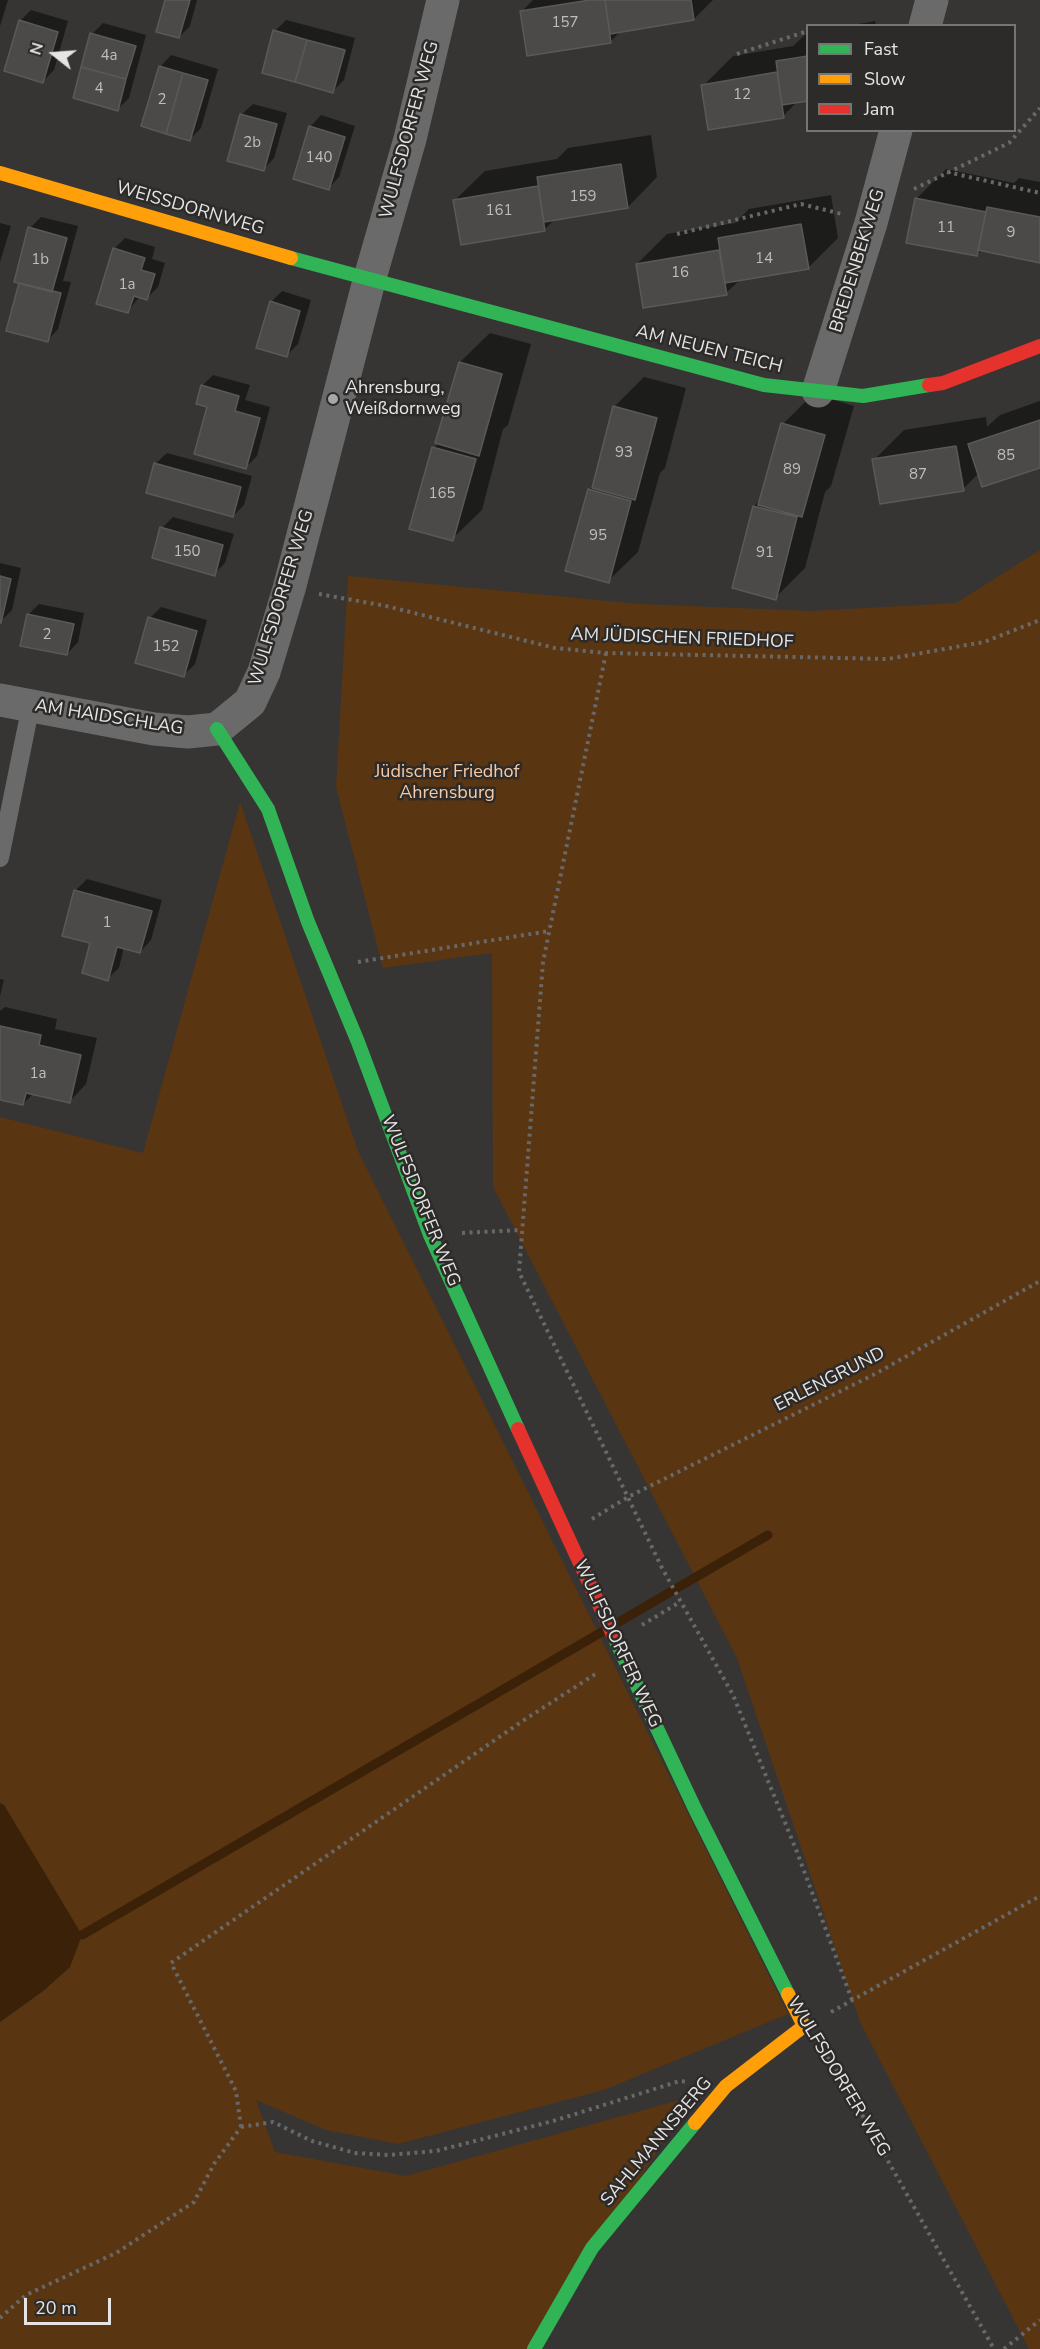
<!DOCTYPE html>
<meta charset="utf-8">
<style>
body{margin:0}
#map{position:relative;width:1040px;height:2349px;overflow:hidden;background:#363534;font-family:"Nunito Sans",sans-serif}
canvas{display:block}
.legend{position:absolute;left:806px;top:24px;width:210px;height:108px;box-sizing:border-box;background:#2d2b29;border:2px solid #777573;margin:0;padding:8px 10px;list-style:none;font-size:18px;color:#e6e5e3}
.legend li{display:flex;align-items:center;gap:12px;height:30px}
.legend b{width:30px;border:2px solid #777573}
.north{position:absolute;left:24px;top:24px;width:60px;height:60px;-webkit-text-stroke:4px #2d2b29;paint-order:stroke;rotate:287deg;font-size:16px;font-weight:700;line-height:24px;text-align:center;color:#e6e5e3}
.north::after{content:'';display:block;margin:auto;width:21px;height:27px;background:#e6e5e3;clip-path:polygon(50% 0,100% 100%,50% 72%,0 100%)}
.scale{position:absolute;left:24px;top:2298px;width:87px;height:27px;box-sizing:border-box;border:3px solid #e6e5e3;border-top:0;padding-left:8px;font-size:18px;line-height:21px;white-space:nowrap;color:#e6e5e3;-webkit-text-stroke:4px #2d2b29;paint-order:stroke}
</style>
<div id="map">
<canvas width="1040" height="2349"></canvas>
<ul class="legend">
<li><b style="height:8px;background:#30b455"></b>Fast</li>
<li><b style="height:8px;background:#ff9f0a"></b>Slow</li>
<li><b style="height:8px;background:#e5322d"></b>Jam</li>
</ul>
<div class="north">N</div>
<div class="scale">20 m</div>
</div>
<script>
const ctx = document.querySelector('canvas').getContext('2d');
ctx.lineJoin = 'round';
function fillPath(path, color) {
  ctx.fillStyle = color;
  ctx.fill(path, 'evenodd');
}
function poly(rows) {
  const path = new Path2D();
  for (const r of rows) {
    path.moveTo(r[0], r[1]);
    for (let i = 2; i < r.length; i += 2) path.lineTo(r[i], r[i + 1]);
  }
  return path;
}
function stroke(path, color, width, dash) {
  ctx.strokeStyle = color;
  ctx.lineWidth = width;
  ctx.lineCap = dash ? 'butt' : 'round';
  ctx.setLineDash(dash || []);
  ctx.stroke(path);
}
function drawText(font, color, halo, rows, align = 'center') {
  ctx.font = font + ' "Nunito Sans",sans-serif';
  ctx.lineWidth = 5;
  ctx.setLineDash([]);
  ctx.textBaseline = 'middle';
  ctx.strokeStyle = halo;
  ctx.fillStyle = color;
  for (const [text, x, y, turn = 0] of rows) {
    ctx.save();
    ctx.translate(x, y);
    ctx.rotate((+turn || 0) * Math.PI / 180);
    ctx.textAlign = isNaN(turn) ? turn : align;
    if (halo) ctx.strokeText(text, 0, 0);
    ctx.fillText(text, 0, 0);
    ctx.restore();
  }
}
fillPath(poly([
 [1040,550,1040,2349,1029,2349,860,2022,737,1658,493,1187,492,953,383,968,336,787,348,576,640,604,811,611,956,603],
 [240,802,358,1151,788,2014,604,2090,398,2144,326,2130,256,2100,275,2152,406,2176,694,2096,527,2349,0,2349,0,2022,43,1991,70,1967,4,1805,0,1803,0,1117,143,1153]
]), '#593511');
fillPath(poly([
 [0,1803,4,1805,82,1935,70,1967,43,1991,0,2022]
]), '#3a2108');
fillPath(poly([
 [0,0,8,0,0,26],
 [167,0,197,0,190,26,179,37],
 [533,0,713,0,694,19,621,31,611,41,521,12],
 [31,10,68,21,54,70,43,81,20,21],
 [286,20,355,38,344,80,333,91,275,31],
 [875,21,876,26,848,26],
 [103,23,146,35,129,98,118,109,92,34],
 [808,32,808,99,798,101,783,116,703,86,733,56,793,46],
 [171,55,218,69,201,128,190,139,160,67],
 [253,104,287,113,274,158,263,170,241,115],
 [321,115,355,126,339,177,328,189,310,127],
 [651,135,657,177,628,207,555,219,544,230,455,200,485,171,557,159,568,148],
 [946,169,1014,183,1019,178,1040,182,1040,261,982,250,976,255,916,199],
 [831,195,838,238,808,268,741,279,726,293,637,264,667,234,735,223,749,209],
 [41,217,78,226,63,281,71,282,58,329,47,341,21,281,30,228],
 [0,223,11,226,0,262],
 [125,238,155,247,152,259,165,263,158,287,147,298,140,296,128,311,114,249],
 [282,291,311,300,298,344,287,355,271,302],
 [490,333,531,344,508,425,503,429,482,510,452,539,434,448,439,443,460,362],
 [213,375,250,385,245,400,270,407,257,456,246,467,202,386],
 [644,377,686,388,665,468,660,473,638,552,608,581,589,490,594,485,614,407],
 [813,394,854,406,831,486,825,492,805,568,775,598,754,506,761,499,783,424],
 [1040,401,1040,467,979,473,963,489,874,460,904,430,986,417,987,427,1000,415],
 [167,453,252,476,244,505,233,516,155,464],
 [173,517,234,534,225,563,214,574,162,528],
 [0,563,21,568,12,610,1,621],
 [39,604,84,613,78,642,67,654,28,615],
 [161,607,207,620,195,664,183,676,150,618],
 [87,879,162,900,151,940,140,952,124,947,119,968,107,979,92,942,75,891],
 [0,979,4,980,0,996],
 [5,1007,57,1019,55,1029,97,1038,86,1084,70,1101,34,1093,23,1104,0,1098,0,1011]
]), '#0007');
stroke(poly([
 [82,1935,768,1535]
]), '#3a2108', 9);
const building = poly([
 [165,0,190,0,179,38,156,32,165,0],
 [590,0,605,0,611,43,527,56,520,11,590,0],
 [605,0,691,0,694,20,610,34,605,0],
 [19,20,58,32,43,83,4,71,19,20],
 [273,30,307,40,295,82,262,73,273,30],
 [90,33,136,46,126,79,81,67,90,33],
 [307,40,345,50,333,93,295,82,307,40],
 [808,56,808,101,782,105,776,61,808,56],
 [159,66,183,73,166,134,141,126,159,66],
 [81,67,126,79,118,111,73,98,81,67],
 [777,72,784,118,708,130,701,85,777,72],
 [183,73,208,80,190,141,166,134,183,73],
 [240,114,277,124,264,171,227,161,240,114],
 [309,126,345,137,329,190,293,179,309,126],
 [621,164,628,208,544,222,537,177,621,164],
 [538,186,545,231,461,245,453,200,538,186],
 [915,198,986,212,977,256,906,243,915,198],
 [987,207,1040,217,1040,263,978,250,987,207],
 [801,224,809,269,725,283,718,238,801,224],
 [28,227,67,238,52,292,14,282,28,227],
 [113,248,145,258,141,270,155,274,147,300,134,296,128,313,96,304,113,248],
 [719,250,727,295,643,308,636,264,719,250],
 [19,283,61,293,48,342,6,331,19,283],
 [270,301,300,311,287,357,256,348,270,301],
 [459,362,502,374,479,456,435,443,459,362],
 [201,385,239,396,235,411,260,418,246,469,194,454,207,407,196,404,201,385],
 [613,406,657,418,635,500,592,488,613,406],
 [1040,420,1040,468,982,487,968,444,1040,420],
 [781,423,825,435,802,517,758,505,781,423],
 [956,446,964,491,880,504,872,459,956,446],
 [432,447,476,459,453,541,409,529,432,447],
 [154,463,241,487,233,517,146,493,154,463],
 [588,489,631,501,609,583,565,571,588,489],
 [753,506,797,517,776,600,732,588,753,506],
 [160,527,223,545,215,576,152,558,160,527],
 [0,576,11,579,1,623,0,623,0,576],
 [27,614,74,624,67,655,20,646,27,614],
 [148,617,197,631,184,677,135,663,148,617],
 [74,890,152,911,140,953,117,947,108,981,82,973,90,943,62,936,74,890],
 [0,1026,41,1035,39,1045,81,1055,70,1103,26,1093,23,1105,0,1100,0,1026]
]);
fillPath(building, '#4b4a49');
stroke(building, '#5a5959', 1.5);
stroke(poly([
 [737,54,808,31],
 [947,172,1040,193],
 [914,189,1009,143,1040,108],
 [677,234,801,204,842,214],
 [319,594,386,606,555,648,606,653,888,659,984,642,1040,620],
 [606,653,543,962,519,1272,662,1568,733,1695,797,1852,852,2000],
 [358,962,549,931],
 [462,1233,521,1230],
 [592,1519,628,1497,875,1374,1040,1281],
 [642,1625,680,1602],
 [831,2012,1040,1896],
 [823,2051,838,2072,994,2349],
 [241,2127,236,2091,171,1963,521,1722,597,1673],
 [241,2127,273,2122,312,2141,355,2153,388,2155,436,2151,553,2121,680,2081,688,2082],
 [0,2318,26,2295,116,2253,194,2202,214,2164,241,2127],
 [1004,2349,1040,2320]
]), '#686868', 4, [3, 4.5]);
stroke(poly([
 [0,858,31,705]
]), '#6a6a6a', 18);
stroke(poly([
 [925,26,932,0],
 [818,391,871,223,896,130],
 [0,700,154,729,188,732,217,729,250,702,264,672,289,589,369,281,410,139,443,0]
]), '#6a6a6a', 33);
stroke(poly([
 [291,258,764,385,863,396,929,385],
 [217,729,268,809,308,922,358,1042,430,1235,518,1429],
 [614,1637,696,1811,788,1994],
 [534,2349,592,2248,695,2123]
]), '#30b455', 14);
stroke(poly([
 [0,173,291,258],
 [695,2123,726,2086,804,2026,788,1994]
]), '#ff9f0a', 14);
stroke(poly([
 [929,385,943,383,1040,346],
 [518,1429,614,1637]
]), '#e5322d', 14);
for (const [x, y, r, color] of [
 [333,399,6,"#a8a7a6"]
]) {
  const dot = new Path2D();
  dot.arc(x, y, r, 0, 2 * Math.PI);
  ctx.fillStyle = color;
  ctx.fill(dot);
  stroke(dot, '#2d2b29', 2);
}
drawText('15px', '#bfbebc', null, [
 ["157",565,23],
 ["4a",109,56],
 ["4",99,89],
 ["12",742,95],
 ["2",162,100],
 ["2b",252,143],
 ["140",319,158],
 ["159",583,197],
 ["161",499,211],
 ["11",946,228],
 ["9",1011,233],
 ["14",764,259],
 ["1b",40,260],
 ["16",680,273],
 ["1a",127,285],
 ["93",624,453],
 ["85",1006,456],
 ["89",792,470],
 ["87",918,475],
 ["165",442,494],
 ["95",598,536],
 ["150",187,552],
 ["91",765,553],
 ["2",47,635],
 ["152",166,647],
 ["1",107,923],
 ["1a",38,1074]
]);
drawText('18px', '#e6e5e3', '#2d2b29', [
 ["WULFSDORFER WEG",410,130,-75],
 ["WEISSDORNWEG",190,209,16],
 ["BREDENBEKWEG",858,261,-73],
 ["AM NEUEN TEICH",709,350,14],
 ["WULFSDORFER WEG",282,598,-73],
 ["AM JÜDISCHEN FRIEDHOF",682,639,2],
 ["AM HAIDSCHLAG",109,718,9],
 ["WULFSDORFER WEG",420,1201,68],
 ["ERLENGRUND",830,1380,-27],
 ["WULFSDORFER WEG",617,1644,65],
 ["WULFSDORFER WEG",838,2077,59],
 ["SAHLMANNSBERG",657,2142,-50]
]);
drawText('18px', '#e6e5e3', '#2d2b29', [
 ["Ahrensburg,",345,389],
 ["Weißdornweg",345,410]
], 'left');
drawText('18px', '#f9c9a2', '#2d2b29', [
 ["Jüdischer Friedhof",447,773],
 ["Ahrensburg",447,794]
]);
</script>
